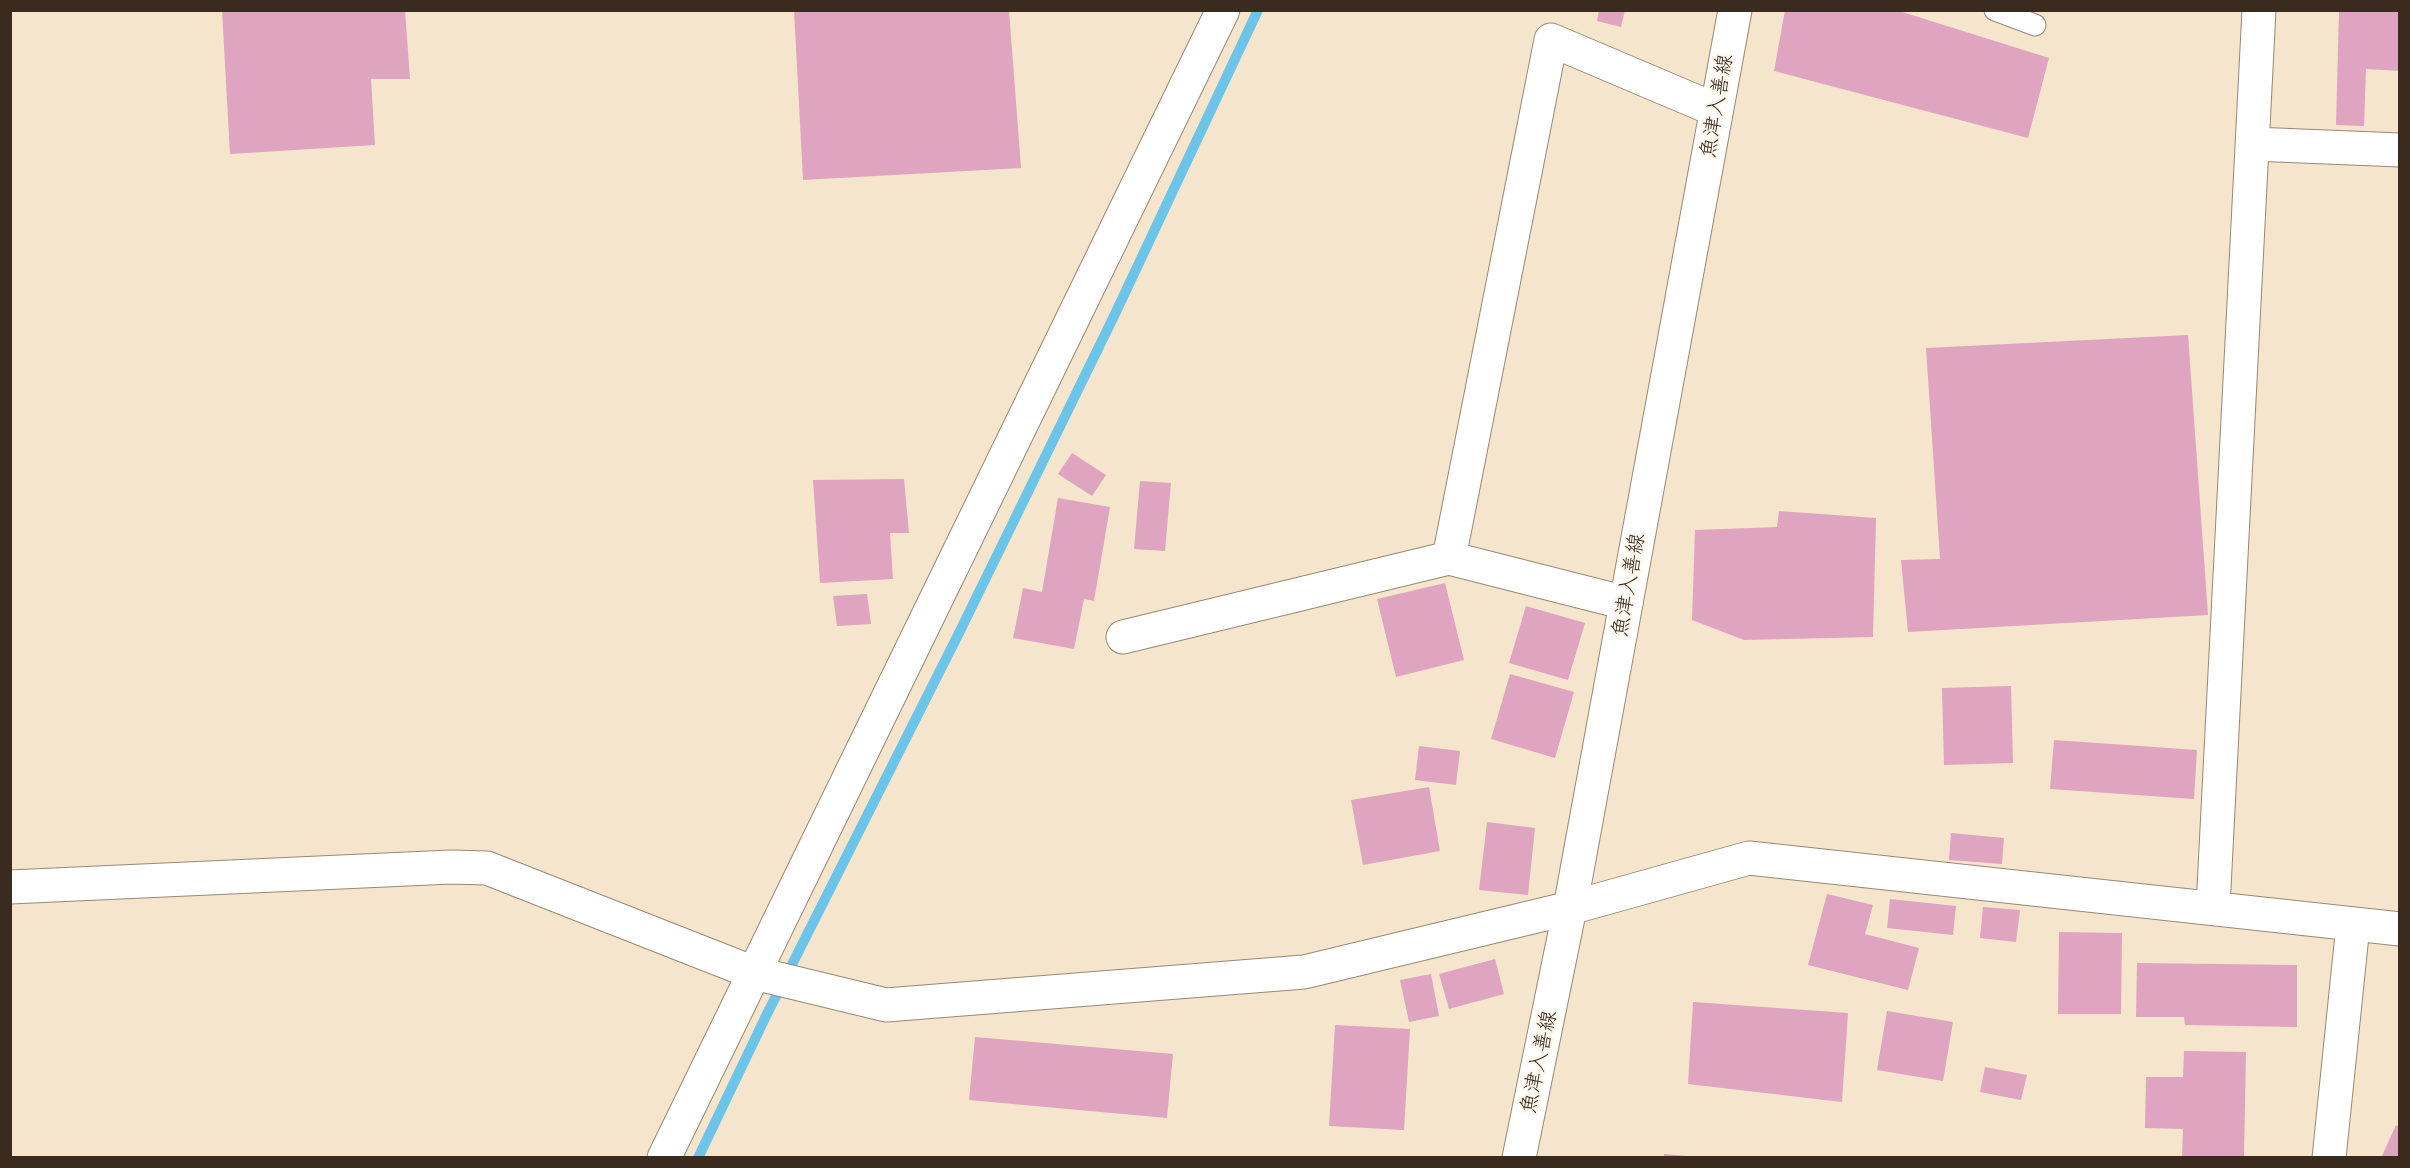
<!DOCTYPE html>
<meta charset="utf-8">
<style>
body{margin:0}
#map{position:relative;width:2410px;height:1168px;overflow:hidden;background:#f5e5cc;font-family:Delius,sans-serif}
canvas{display:block}
.frame{position:absolute;inset:0;border:12px solid #3b2a1e;pointer-events:none}
</style>
<div id="map">
<canvas width="2410" height="1168"></canvas>
<div class="frame"></div>
</div>
<script>
const ctx = document.querySelector('canvas').getContext('2d');
ctx.lineJoin = 'round';
function poly(rows) {
  const path = new Path2D();
  for (const r of rows) {
    path.moveTo(r[0], r[1]);
    for (let i = 2; i < r.length; i += 2) path.lineTo(r[i], r[i + 1]);
  }
  return path;
}
function stroke(path, color, width, dash) {
  ctx.strokeStyle = color;
  ctx.lineWidth = width;
  ctx.lineCap = dash ? 'butt' : 'round';
  ctx.setLineDash(dash || []);
  ctx.stroke(path);
}
function fillPath(path, color) {
  ctx.fillStyle = color;
  ctx.fill(path, 'evenodd');
}
function drawText(font, color, halo, rows, align = 'center') {
  ctx.font = font + ' Delius,"Klee One",sans-serif';
  ctx.lineWidth = 5;
  ctx.setLineDash([]);
  ctx.textBaseline = 'middle';
  ctx.strokeStyle = halo;
  ctx.fillStyle = color;
  for (const [text, x, y, turn = 0] of rows) {
    ctx.save();
    ctx.translate(x, y);
    ctx.rotate((+turn || 0) * Math.PI / 180);
    ctx.textAlign = isNaN(turn) ? turn : align;
    if (halo) ctx.strokeText(text, 0, 0);
    ctx.fillText(text, 0, 0);
    ctx.restore();
  }
}
stroke(poly([
 [698,1158,766,1016,959,633,1115,314,1258,10]
]), '#6cc4e9', 10);
fillPath(poly([
 [222,10,405,10,410,79,371,79,375,145,230,154],
 [794,10,1009,10,1021,168,803,180],
 [1599,10,1625,10,1621,27,1597,21],
 [1785,10,1896,10,2049,58,2028,138,1774,71],
 [2339,10,2400,10,2400,71,2366,69,2364,126,2336,125],
 [2188,335,2208,615,1908,632,1901,560,1940,559,1926,348],
 [1072,453,1106,475,1092,496,1058,474],
 [904,479,909,533,890,533,893,579,820,583,813,480],
 [1140,481,1171,483,1165,551,1134,549],
 [1058,498,1110,507,1094,601,1084,599,1074,649,1013,638,1023,588,1042,592],
 [1779,511,1876,518,1873,637,1744,640,1692,620,1695,530,1777,527],
 [1445,583,1464,660,1396,677,1377,599],
 [867,594,871,624,837,626,833,596],
 [1526,606,1585,623,1568,680,1509,663],
 [1510,674,1574,692,1555,758,1491,739],
 [2011,686,2013,763,1944,765,1942,688],
 [2054,740,2197,750,2194,799,2050,789],
 [1419,746,1460,751,1456,785,1415,780],
 [1429,787,1440,851,1363,865,1351,800],
 [1487,822,1535,828,1528,895,1479,890],
 [1951,833,2004,838,2002,864,1949,860],
 [1827,894,1873,905,1865,934,1919,948,1908,990,1808,965],
 [1890,899,1956,906,1953,935,1887,928],
 [1983,907,2020,910,2016,942,1980,938],
 [2059,932,2122,933,2121,1014,2058,1014],
 [1495,959,1504,994,1449,1009,1439,974],
 [2137,963,2297,965,2297,1027,2185,1025,2184,1017,2136,1017],
 [1431,974,1439,1016,1409,1022,1400,980],
 [1693,1002,1848,1013,1842,1102,1688,1084],
 [1887,1011,1953,1022,1943,1081,1877,1070],
 [1335,1025,1410,1029,1404,1130,1329,1126],
 [975,1037,1173,1054,1167,1118,969,1100],
 [2184,1051,2246,1052,2244,1158,2182,1158,2183,1129,2145,1128,2146,1077,2183,1077],
 [1985,1067,2027,1075,2021,1100,1980,1092],
 [2396,1125,2400,1127,2400,1158,2381,1158],
 [1664,1154,1687,1156,1687,1158,1664,1158]
]), '#dfa4c0');
const lane = poly([
 [1995,10,2035,25]
]);
const street = poly([
 [2253,144,2400,150],
 [1626,603,1449,558,1551,40,1716,110],
 [1123,637,1449,558],
 [10,887,451,867,487,868,754,973,886,1005,1304,972,1570,908,1749,858,2400,929],
 [2213,907,2259,10],
 [664,1158,1223,10],
 [2329,1158,2353,925]
]);
const secondary = poly([
 [1519,1158,1570,908,1735,10]
]);
stroke(lane, '#988875', 23);
stroke(street, '#988875', 35);
stroke(secondary, '#988875', 35);
stroke(lane, '#fff', 21);
stroke(street, '#fff', 33);
stroke(secondary, '#fff', 33);
drawText('21px', '#3b2a1e', '#fbf7ec', [
 ["魚津入善線",1717,106,-80],
 ["魚津入善線",1629,585,-80],
 ["魚津入善線",1539,1062,-78]
]);
</script>
